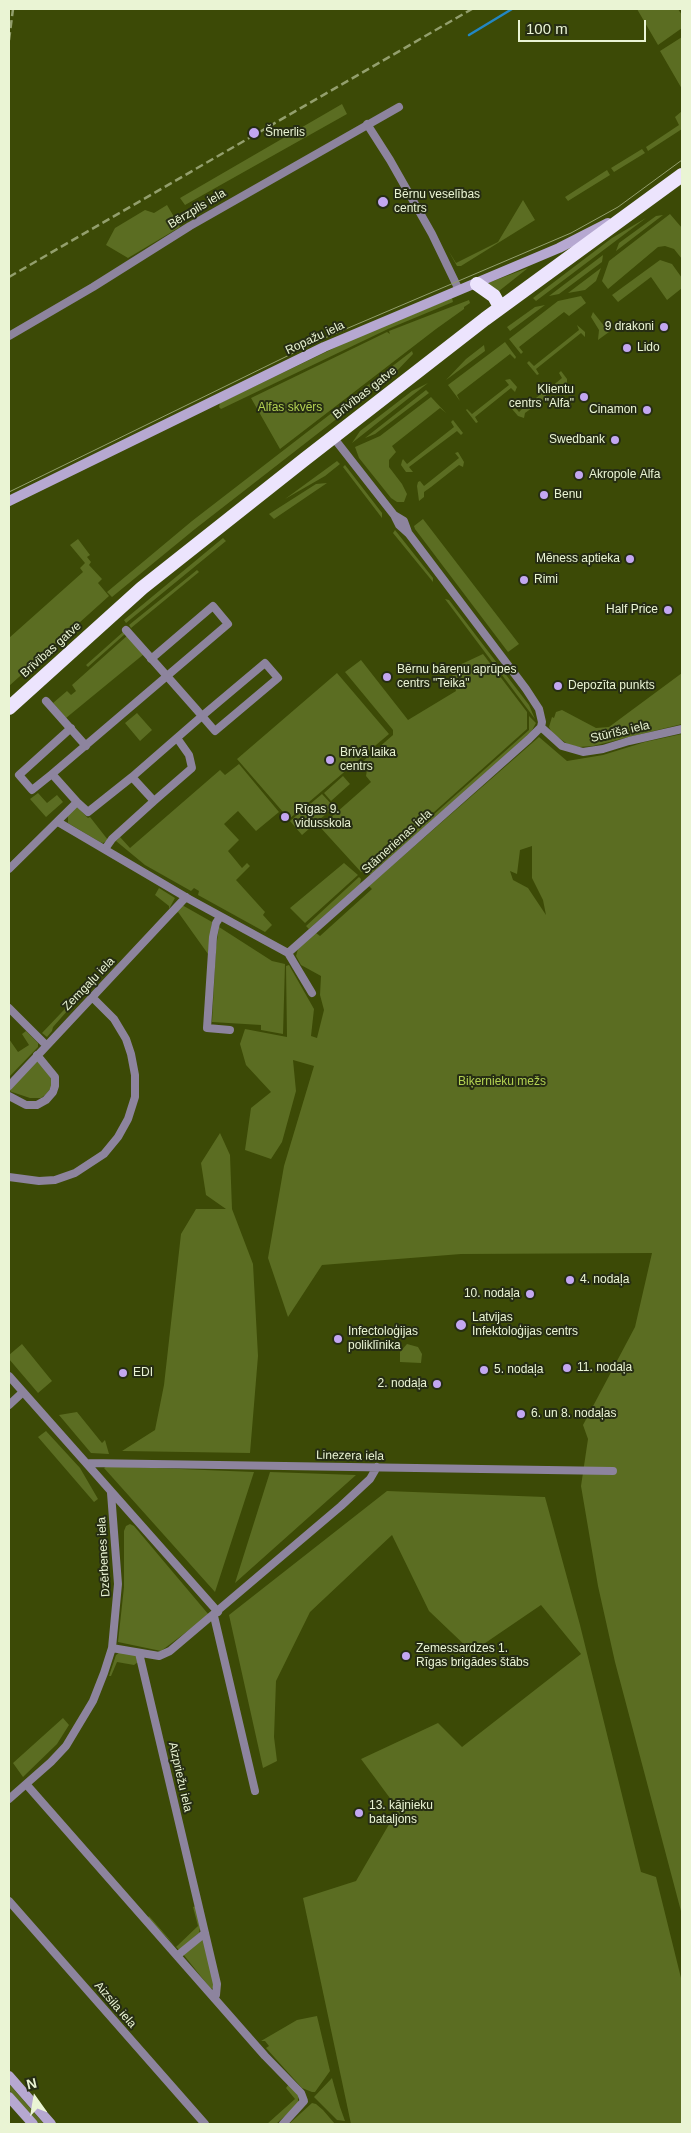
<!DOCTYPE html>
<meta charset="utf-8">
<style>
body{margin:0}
#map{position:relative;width:691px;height:2133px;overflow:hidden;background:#3c4a06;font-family:Arial,sans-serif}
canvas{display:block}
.frame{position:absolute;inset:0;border:10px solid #eaf4d4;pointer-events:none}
.north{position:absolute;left:10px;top:2073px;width:50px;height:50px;-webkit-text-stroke:4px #262d13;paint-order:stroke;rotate:347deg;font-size:14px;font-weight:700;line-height:20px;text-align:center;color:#eaf4d4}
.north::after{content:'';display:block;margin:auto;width:18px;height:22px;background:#eaf4d4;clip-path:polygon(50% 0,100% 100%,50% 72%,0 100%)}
.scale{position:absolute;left:518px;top:20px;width:128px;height:22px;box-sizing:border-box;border:2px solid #eaf4d4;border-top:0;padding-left:6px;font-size:15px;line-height:18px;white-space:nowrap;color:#eaf4d4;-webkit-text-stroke:4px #262d13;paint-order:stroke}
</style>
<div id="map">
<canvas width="691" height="2133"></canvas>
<div class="frame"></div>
<div class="north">N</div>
<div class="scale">100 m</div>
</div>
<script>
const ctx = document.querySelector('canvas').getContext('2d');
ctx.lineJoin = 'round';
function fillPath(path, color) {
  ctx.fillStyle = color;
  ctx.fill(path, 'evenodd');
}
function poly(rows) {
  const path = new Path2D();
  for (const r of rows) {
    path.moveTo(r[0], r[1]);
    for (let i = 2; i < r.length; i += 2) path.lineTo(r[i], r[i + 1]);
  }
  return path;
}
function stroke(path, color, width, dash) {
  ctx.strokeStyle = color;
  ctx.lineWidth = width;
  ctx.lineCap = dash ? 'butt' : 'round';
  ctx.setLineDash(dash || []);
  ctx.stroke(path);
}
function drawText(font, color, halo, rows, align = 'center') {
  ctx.font = font + ' Arial,sans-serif';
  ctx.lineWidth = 4;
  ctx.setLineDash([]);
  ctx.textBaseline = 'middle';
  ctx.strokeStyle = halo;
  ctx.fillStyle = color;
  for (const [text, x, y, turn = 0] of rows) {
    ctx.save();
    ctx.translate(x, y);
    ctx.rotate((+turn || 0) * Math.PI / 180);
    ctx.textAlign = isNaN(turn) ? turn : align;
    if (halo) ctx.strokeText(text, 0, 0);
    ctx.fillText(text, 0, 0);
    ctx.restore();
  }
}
fillPath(poly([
 [637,9,678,9,682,15,682,28,658,45],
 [682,37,682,89,660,51],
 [342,104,347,114,185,205,180,198],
 [682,111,682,129,648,151,646,147,679,125,675,117],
 [642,149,645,153,614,172,611,168],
 [607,170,610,175,568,201,565,197],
 [523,200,535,220,461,266,457,266,448,250,456,263,498,242],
 [167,205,180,227,128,258,106,245,115,228,145,210,154,213],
 [670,214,682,228,682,259,674,249,665,246,658,247,608,289,602,281,609,261],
 [663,215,616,251,619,243,656,216],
 [646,218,536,301,533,298,612,238],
 [603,255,602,262,559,294,549,296],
 [660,260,672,264,682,278,682,288,667,300,651,277,618,302,612,295],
 [528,268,499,291,487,285,488,283],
 [601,268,596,281,585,290,568,293],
 [581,296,586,303,569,316,564,312,519,347,523,352,521,354,509,339,558,301],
 [452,298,453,302,388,329,221,409,219,407,220,403,351,340],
 [469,300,470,303,464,307,464,309,436,329,280,449,251,398,387,332,390,334,389,331],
 [545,305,510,331,507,327,535,307],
 [593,312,609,332,598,340,599,330,591,317],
 [577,325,585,332,585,337,581,333,536,369,539,374,537,375,527,363,529,361,534,366,579,330],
 [505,342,516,357,515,359,510,354,457,395,460,401,448,385],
 [484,345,485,351,446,380,466,359],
 [412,351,413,354,393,375,195,529,112,597,107,592,192,521],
 [561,371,567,379,567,385,563,384,551,393,544,385,547,382,551,387,562,378,559,373],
 [510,379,517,387,515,392,511,388,475,417,478,422,476,423,466,410,467,409,472,414,509,385,505,380],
 [428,383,352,443,360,431,412,391],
 [540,387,547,397,525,413,524,418,518,416,512,409,515,407,519,412,522,409,541,394,538,389],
 [426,390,429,393,375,434,365,438],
 [431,397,446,413,440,408,392,446,396,452,389,460,389,467,402,484,407,494,404,502,397,502,391,498,359,458,355,447,380,436],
 [453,420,463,433,461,435,457,431,409,467,413,472,406,472,401,465,402,461,403,459,407,464,454,427,451,422],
 [458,452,464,462,463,467,459,465,431,487,424,492,424,497,419,501,417,486,418,482,420,481,424,486,459,458,455,453],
 [337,461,340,464,325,476,285,499],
 [345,465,382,513,382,518,343,467],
 [327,483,274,519,269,514,316,484],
 [423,519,519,644,508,652,415,529,414,526],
 [395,530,433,578,433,582,393,533],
 [223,538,226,541,126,623,124,620],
 [78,539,90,555,87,557,91,562,89,565,102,579,98,583,109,596,9,686,9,638,83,572,80,568,85,563,70,545],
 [197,570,199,572,131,628,129,625],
 [445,599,449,600,529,705,535,719],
 [123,632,125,634,88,667,86,665],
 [128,635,144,654,66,718,53,703,67,691,71,695,76,691,72,685],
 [483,654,527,712,527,729,377,863,361,872,320,827,371,782,366,776,367,770,361,763,393,735,393,730,345,672,361,660,408,720,456,691,451,669],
 [337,673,389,734,289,819,237,759],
 [682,673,682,724,593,746,579,747,569,745,552,733,549,727,552,717,554,718,556,712,562,710,596,728,609,727],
 [137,713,152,730,140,741,125,723],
 [529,716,536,723,530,734,371,874,363,874,377,865,529,730],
 [682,734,682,1915,615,1662,598,1586,581,1486,588,1439,583,1425,635,1327,652,1253,461,1254,322,1265,288,1317,268,1258,284,1166,314,1066,293,1060,296,1091,282,1142,271,1159,245,1150,251,1108,271,1092,246,1065,240,1044,245,1029,287,1037,286,966,289,965,314,1009,311,1036,317,1038,324,1010,320,995,321,976,301,965,296,956,298,949,316,933,320,936,372,889,369,886,539,737,567,761,603,755,645,742],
 [532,846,532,878,543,900,546,915,528,888,513,880,510,871,517,874,520,850],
 [239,764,279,812,256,831,238,811,224,824,239,840,228,851,242,868,247,863,250,866,236,880,265,912,263,915,272,925,265,932,198,895,199,891,194,888,191,891,145,865,116,841,120,837,130,848,220,770,225,775],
 [343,776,350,784,331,801,324,793],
 [38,793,47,803,57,795,63,802,46,817,30,799],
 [322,794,334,807,302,835,290,821],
 [76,806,88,818,90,817,108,840,103,843,100,842,68,823,68,814],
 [344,863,358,875,305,923,290,908],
 [359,877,361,879,360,884,309,929,306,926],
 [159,888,175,898,169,909,169,906,155,895],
 [182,905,212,922,208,954,178,912,166,922],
 [219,927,272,961,285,964,283,1034,261,1030,261,1025,212,1022,216,948],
 [81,992,83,993,53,1027,52,1031,47,1037,42,1033],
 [26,1031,38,1043,38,1047,9,1077,9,1039,18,1052,29,1045,22,1034],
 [38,1060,53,1077,51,1088,45,1095,41,1098,30,1098,9,1091],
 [220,1133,230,1155,232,1209,253,1264,258,1356,250,1453,122,1451,155,1430,164,1385,181,1234,196,1209,226,1209,206,1195,201,1163],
 [22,1344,52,1381,38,1393,9,1359,9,1355],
 [407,1344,418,1347,422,1354,421,1363,400,1362,400,1352],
 [77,1412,102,1443,105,1440,109,1454,91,1453,59,1415],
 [46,1431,80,1468,98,1499,94,1502,38,1437],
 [107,1466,254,1472,215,1592,104,1468],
 [270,1472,356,1475,235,1583],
 [387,1491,545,1497,580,1625,641,1872,656,1877,682,1982,682,2124,351,2124,303,1898,356,1881,398,1809,361,1759,438,1723,462,1747,581,1654,541,1605,472,1652,429,1611,392,1535,310,1612,276,1681,274,1737,277,1761,263,1768,229,1615],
 [130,1524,134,1526,209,1615,161,1651,118,1642,124,1587,124,1531,126,1526],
 [120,1652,133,1654,137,1656,138,1662,134,1665,117,1662,111,1676,109,1676,116,1655],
 [63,1718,69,1725,57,1744,23,1777,13,1763],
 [196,1906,200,1928,199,1933,179,1950,148,1918,149,1916,176,1947,198,1926,193,1907],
 [204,1938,215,1987,211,1989,183,1954],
 [317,2016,330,2071,315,2092,312,2092,302,2088,266,2048,269,2046,265,2041,261,2041,297,2020],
 [332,2078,340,2107,345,2121,337,2120,314,2097],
 [9,2084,44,2124,39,2124,9,2090],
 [289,2084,298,2095,298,2104,276,2124,267,2124,295,2099,286,2088],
 [312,2103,316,2104,323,2110,335,2124,289,2124]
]), '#5b6d22');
stroke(poly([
 [469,35,512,9]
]), '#2387c3', 2.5);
stroke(poly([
 [367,124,390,160,432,234,459,290],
 [9,336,93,287,190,226,399,107],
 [333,437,394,515,404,521,408,532],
 [126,630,166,675,196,709,202,716,215,731,278,678,265,663,202,716,132,777],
 [46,701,86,746],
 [541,727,562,746,583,752,603,749,629,741,682,729],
 [52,774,32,790,19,775,71,728],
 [154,801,192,768,189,755,177,738],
 [58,822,189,899,288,953],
 [105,849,112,839,154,801,132,777,88,812,77,802,52,774,228,624,213,606,151,659],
 [9,869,77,802],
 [220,917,216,923,213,937,207,1028,230,1030],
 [288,953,529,739,541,727,542,722,539,709,526,689,409,534,399,525,395,517],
 [288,953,312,993],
 [9,1008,46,1045],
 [9,1086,186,897],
 [9,1096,26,1105,37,1105,46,1100,53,1092,55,1086,55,1077,37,1055],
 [9,1177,39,1181,55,1180,75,1173,104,1154,118,1137,128,1119,135,1097,135,1075,131,1054,126,1039,114,1019,92,997],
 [9,1376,218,1612],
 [9,1405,23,1392],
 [87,1463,613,1471],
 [214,1616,255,1791],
 [112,1648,159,1656,170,1651,341,1506,370,1479,377,1467],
 [139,1653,217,1984,216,1995,214,1998],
 [26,1784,265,2056,301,2093,304,2101,283,2124],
 [9,1799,51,1762,66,1746,93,1701,104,1673,112,1648,118,1584,111,1493],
 [9,1901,205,2124],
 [178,1955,205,1933]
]), '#8d849e', 8);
stroke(poly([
 [9,501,324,347,559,248,608,223],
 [9,2076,51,2124],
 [9,2097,33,2124]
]), '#b6a8d1', 10);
stroke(poly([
 [477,284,494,296,500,307],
 [9,708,142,588,305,459,485,319,682,175]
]), '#ece4fd', 14);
stroke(poly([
 [9,492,320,340,571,233,618,207,682,160]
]), '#939f6d', 1);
stroke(poly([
 [9,40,13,9],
 [9,277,472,9]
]), '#939f6d', 2.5, [8, 4]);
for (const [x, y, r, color] of [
 [254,133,6,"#c3a7f2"],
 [383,202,6,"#c3a7f2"],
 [664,327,5,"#c3a7f2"],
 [627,348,5,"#c3a7f2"],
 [584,397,5,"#c3a7f2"],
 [647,410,5,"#c3a7f2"],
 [615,440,5,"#c3a7f2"],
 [579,475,5,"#c3a7f2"],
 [544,495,5,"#c3a7f2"],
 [630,559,5,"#c3a7f2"],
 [524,580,5,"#c3a7f2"],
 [668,610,5,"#c3a7f2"],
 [387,677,5,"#c3a7f2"],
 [558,686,5,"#c3a7f2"],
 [330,760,5,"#c3a7f2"],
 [285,817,5,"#c3a7f2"],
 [570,1280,5,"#c3a7f2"],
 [530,1294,5,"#c3a7f2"],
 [461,1325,6,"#c3a7f2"],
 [338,1339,5,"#c3a7f2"],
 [567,1368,5,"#c3a7f2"],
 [484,1370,5,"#c3a7f2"],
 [123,1373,5,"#c3a7f2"],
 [437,1384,5,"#c3a7f2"],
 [521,1414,5,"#c3a7f2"],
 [406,1656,5,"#c3a7f2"],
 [359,1813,5,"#c3a7f2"]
]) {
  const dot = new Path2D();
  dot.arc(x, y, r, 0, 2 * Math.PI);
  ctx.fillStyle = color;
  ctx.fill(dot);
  stroke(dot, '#262d13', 2);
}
drawText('12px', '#eaf4d4', '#262d13', [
 ["Šmerlis",265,133],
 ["Bērnu veselības",394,195],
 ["centrs",394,209],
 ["9 drakoni",654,327,"right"],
 ["Lido",637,348],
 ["Klientu",574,390,"right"],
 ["centrs \"Alfa\"",574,404,"right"],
 ["Cinamon",637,410,"right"],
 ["Swedbank",605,440,"right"],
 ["Akropole Alfa",589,475],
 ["Benu",554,495],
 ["Mēness aptieka",620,559,"right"],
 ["Rimi",534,580],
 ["Half Price",658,610,"right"],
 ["Bērnu bāreņu aprūpes",397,670],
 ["centrs \"Teika\"",397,684],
 ["Depozīta punkts",568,686],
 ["Brīvā laika",340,753],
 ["centrs",340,767],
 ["Rīgas 9.",295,810],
 ["vidusskola",295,824],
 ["4. nodaļa",580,1280],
 ["10. nodaļa",520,1294,"right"],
 ["Latvijas",472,1318],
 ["Infektoloģijas centrs",472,1332],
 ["Infectoloģijas",348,1332],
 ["poliklīnika",348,1346],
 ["11. nodaļa",577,1368],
 ["5. nodaļa",494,1370],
 ["EDI",133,1373],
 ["2. nodaļa",427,1384,"right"],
 ["6. un 8. nodaļas",531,1414],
 ["Zemessardzes 1.",416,1649],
 ["Rīgas brigādes štābs",416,1663],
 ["13. kājnieku",369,1806],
 ["bataljons",369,1820]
], 'left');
drawText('12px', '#eaf4d4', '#262d13', [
 ["Bērzpils iela",197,209,-31],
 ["Ropažu iela",315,338,-25],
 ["Brīvības gatve",365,393,-38],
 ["Brīvības gatve",51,650,-42],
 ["Stūrīša iela",620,732,-13],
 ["Stāmerienas iela",397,842,-42],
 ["Zemgaļu iela",89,984,-46],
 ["Linezera iela",350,1456,1],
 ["Dzērbenes iela",104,1557,-93],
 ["Aizpriežu iela",180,1777,77],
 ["Aizsila iela",115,2005,49]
]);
drawText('12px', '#b3d252', '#262d13', [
 ["Alfas skvērs",290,408],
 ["Biķernieku mežs",502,1082]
]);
</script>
